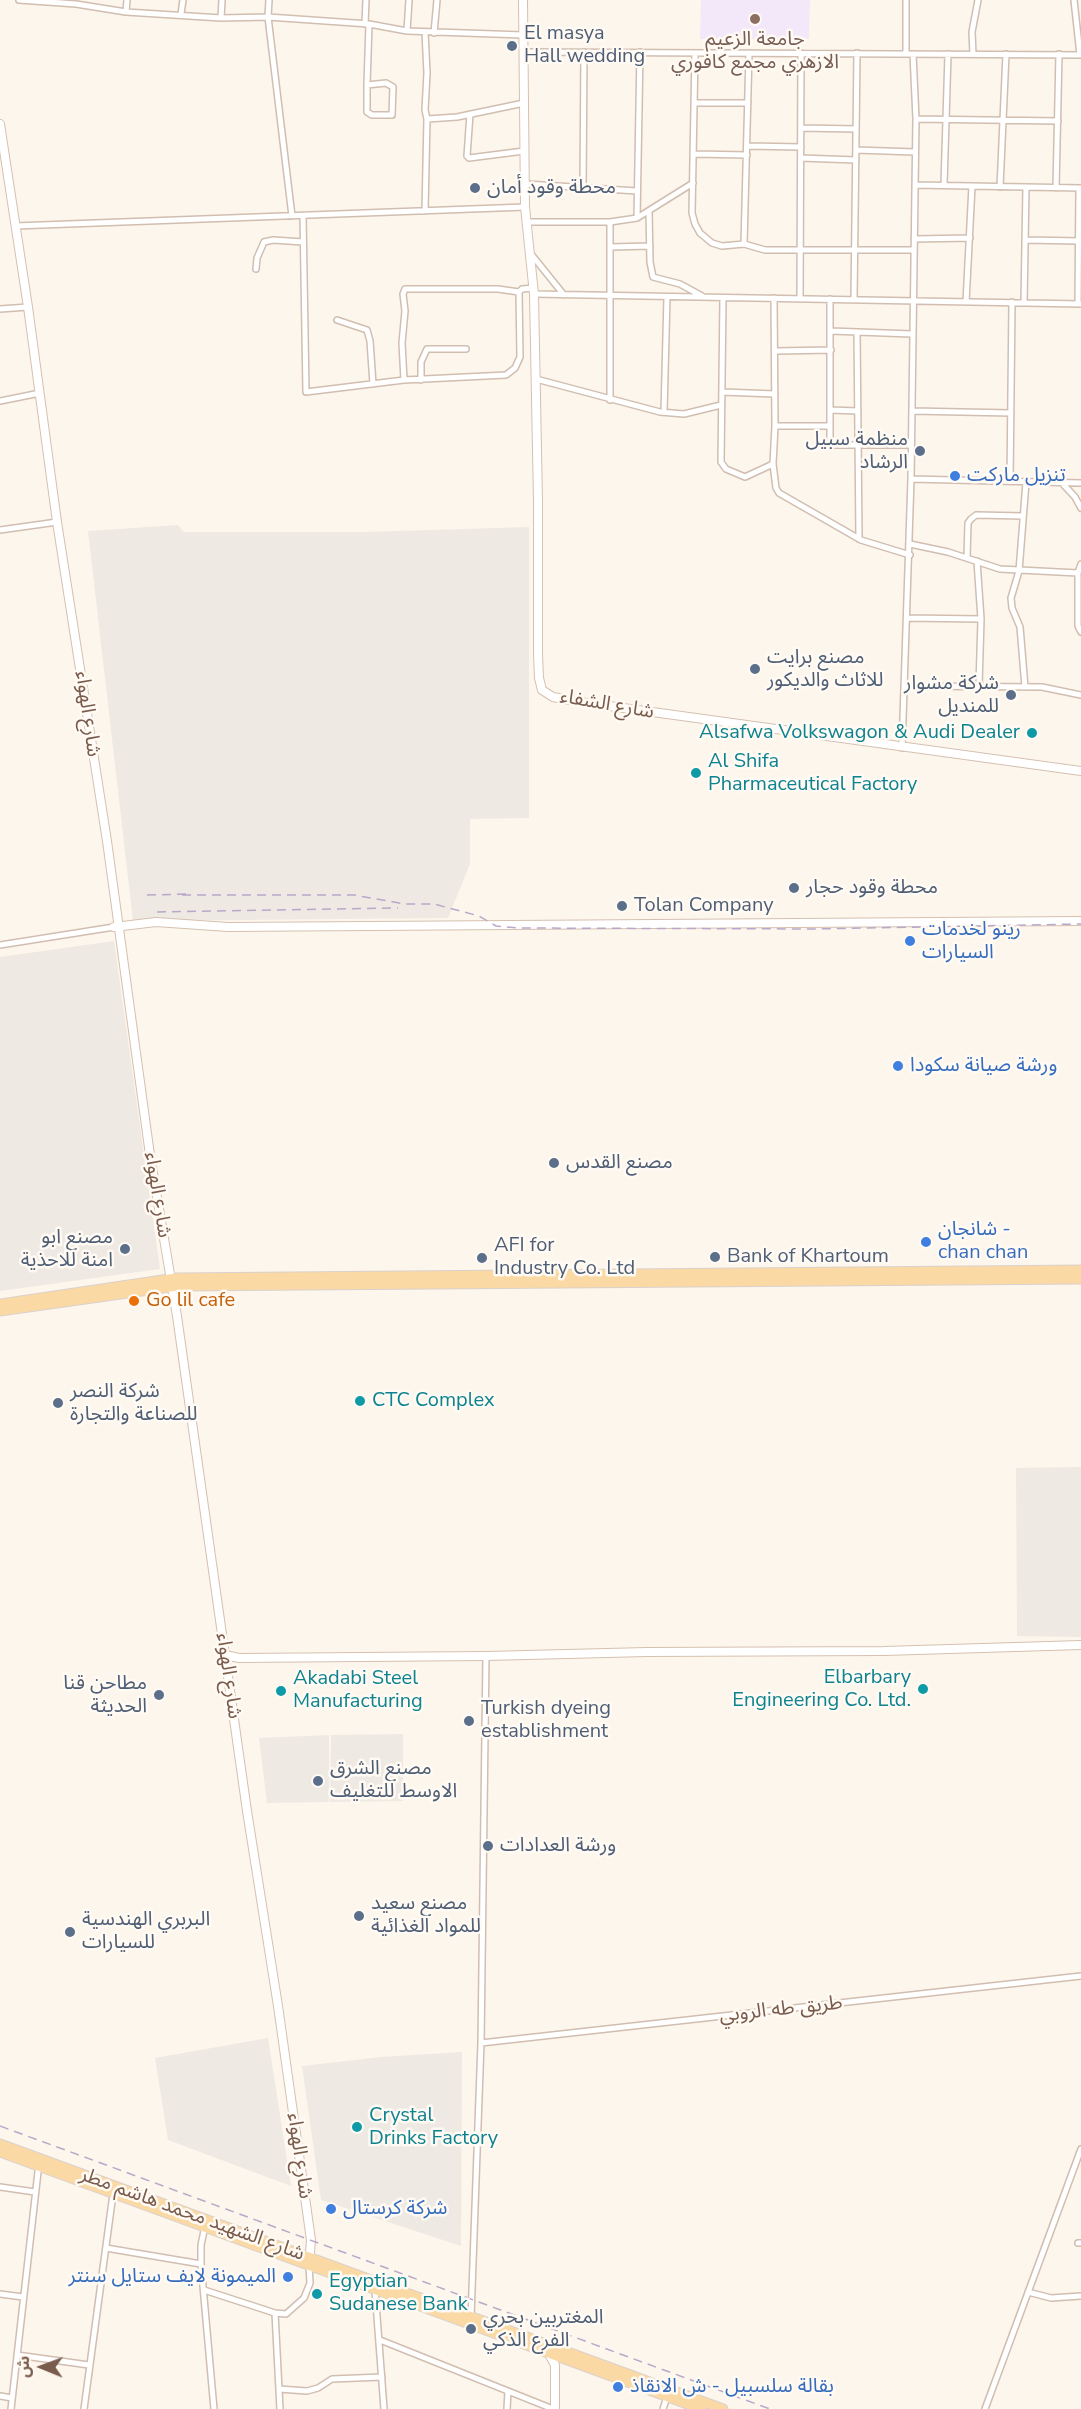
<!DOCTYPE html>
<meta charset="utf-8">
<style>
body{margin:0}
#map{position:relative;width:1081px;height:2409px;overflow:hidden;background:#fdf6ec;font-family:"Nunito Sans","Noto Sans Arabic",sans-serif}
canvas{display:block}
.north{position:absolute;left:12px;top:2337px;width:60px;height:60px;-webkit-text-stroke:4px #fffaf3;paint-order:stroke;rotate:271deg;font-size:16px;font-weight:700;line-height:24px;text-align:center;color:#7a5c4d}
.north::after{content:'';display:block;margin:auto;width:21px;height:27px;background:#7a5c4d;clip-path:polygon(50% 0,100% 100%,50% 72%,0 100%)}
</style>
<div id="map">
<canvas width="1081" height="2409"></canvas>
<div class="north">ش</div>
</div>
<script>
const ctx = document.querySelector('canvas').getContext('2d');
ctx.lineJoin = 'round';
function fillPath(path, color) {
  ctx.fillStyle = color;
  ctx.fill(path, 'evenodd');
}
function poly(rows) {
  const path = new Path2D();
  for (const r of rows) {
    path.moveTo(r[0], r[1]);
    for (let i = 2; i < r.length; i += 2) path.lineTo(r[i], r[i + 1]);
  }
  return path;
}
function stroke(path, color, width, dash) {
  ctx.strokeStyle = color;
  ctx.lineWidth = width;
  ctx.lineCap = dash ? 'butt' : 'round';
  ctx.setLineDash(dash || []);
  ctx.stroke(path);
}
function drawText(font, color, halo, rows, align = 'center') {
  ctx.font = font + ' "Nunito Sans","Noto Sans Arabic",sans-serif';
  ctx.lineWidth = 5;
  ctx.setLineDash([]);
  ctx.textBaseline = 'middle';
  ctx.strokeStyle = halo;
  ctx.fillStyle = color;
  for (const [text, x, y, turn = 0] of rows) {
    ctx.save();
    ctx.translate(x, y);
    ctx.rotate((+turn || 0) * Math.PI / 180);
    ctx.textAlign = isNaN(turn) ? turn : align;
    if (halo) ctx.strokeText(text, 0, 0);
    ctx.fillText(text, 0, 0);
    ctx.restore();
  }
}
fillPath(poly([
 [178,525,184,532,365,532,529,527,529,818,470,819,470,864,448,918,133,921,88,531],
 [114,941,160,1269,0,1291,0,957],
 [1081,1467,1081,1637,1017,1636,1016,1468],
 [403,1734,403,1801,330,1802,331,1735],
 [329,1735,329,1802,267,1803,259,1738],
 [268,2038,291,2186,168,2140,155,2058],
 [462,2052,461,2246,321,2200,302,2066,381,2057]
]), '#efe9e4');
fillPath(poly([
 [701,0,810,0,809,39,700,39]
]), '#f3e8fa');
const street = poly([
 [19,0,76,4,126,12,221,18,268,17,369,24,407,31,523,35],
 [269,0,268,17,292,216],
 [1074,0,1080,55],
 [126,12,127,0],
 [181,14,183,0],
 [221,18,222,0],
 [365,24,366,0],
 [407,31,409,0],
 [434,33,437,0],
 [524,52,1081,55],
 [695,53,692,213,695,224,700,233,712,243,722,246,744,244,765,250,914,250],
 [906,54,906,0],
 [973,54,972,32,978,0],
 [367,85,386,83,393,87,392,115,372,115,367,112,367,85,369,24],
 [694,103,748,103],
 [470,114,467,156,469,158,524,151],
 [427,119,457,117,524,103],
 [916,119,1058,121],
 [801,128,856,129],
 [748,146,801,147],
 [856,150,915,152],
 [694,154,747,155],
 [801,158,856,160],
 [526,184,637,191],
 [915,185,1081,188],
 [944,185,948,54],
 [1000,187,1006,54],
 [583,188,584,52],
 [1056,188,1059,54],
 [425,211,427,119,425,110,427,73,425,32],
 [649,211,650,262,653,277,680,284,702,296],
 [303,216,306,392,404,380,506,375,515,368,520,357,519,292,522,289,534,288],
 [637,218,640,52],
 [527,222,610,222,637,218,693,183],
 [610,222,610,400],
 [15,226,525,207],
 [914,239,970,238],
 [1025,240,1079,241],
 [744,244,749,53],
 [610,247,650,246],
 [531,254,564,295],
 [256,269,257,258,264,242,273,240,303,242],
 [534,294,1081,304],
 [723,298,721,462,726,469,745,477,773,464],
 [774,298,775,426,773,464,776,488,779,493,861,540,910,555],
 [800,299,801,53],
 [830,299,830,445,911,445],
 [854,300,857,53],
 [966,302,972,186],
 [1024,303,1026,187],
 [1078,304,1079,188],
 [0,309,28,307],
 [337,320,367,330,370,341,373,384],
 [831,331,912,334],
 [857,332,859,539],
 [776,351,831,350],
 [536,379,660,412,684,414,721,405],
 [404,380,402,343,405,311,403,294,405,289,498,289,519,292],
 [421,380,421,362,427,349,466,349],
 [722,392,775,394],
 [0,401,40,393],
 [830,410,858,411],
 [912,411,1011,413],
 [664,412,667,297],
 [775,426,830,426],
 [911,479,1081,483],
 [1010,481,1012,302],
 [1062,483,1075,497,1081,508],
 [0,530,57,522],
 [910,544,948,552,1000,569,1078,573,1081,564],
 [967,557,968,523,971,519,976,515,1023,516],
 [977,561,981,619,979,686],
 [1078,573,1078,626,1081,632],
 [907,618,981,619],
 [904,686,1042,687,1081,695],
 [1025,687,1020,627,1012,608,1011,598,1019,571,1026,482],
 [902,748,911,479,916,119,913,54],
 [0,945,114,927],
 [481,2043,1081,1976],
 [0,2187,35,2192],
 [205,2226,201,2245,201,2264,214,2409],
 [1078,2243,1081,2243],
 [106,2248,201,2264],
 [204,2290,275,2313],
 [375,2290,384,2409],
 [1028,2292,1051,2298,1081,2296],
 [0,2294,23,2297],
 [471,2317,481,2043,486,1656],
 [380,2340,553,2409],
 [17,2355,89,2365],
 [279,2389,307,2391,318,2388,332,2379,382,2377],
 [0,2396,12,2398],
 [11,2409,39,2163],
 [84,2409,113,2194],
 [280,2409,275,2313,286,2314,304,2298,310,2283,309,2265],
 [507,2409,508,2391],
 [663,2409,667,2397],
 [985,2409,1081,2149]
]);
const secondary = poly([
 [523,0,525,207,534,294,538,502,538,654,539,678,542,690,553,697,580,702,1081,771],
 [0,124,28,307,57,522,107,841,150,1155,177,1316,247,1811,278,2006,311,2240,309,2264],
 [114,927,156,922,228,927,1081,921],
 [225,1655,239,1658,486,1656,647,1652,884,1651,1081,1645],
 [549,2354,555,2365,555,2409]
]);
const primary = poly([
 [0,1304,176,1278,1081,1270],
 [0,1311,177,1286,1081,1279],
 [0,2144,723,2409],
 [0,2152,701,2409]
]);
stroke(street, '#d1beb0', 8);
stroke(secondary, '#d6c0b0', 10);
stroke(primary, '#dad1cd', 11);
stroke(street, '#fff', 5);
stroke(secondary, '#fff', 8);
stroke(primary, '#fbd9a5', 9);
stroke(poly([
 [147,895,189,894],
 [182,895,354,895,405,904,434,904,479,916,496,926,518,928,814,929,1081,924],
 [157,912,398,908],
 [0,2126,770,2409]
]), '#b9a8c9', 1.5, [9, 6]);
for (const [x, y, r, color] of [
 [755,19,6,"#8d6e63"],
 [512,46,6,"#5c6f8a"],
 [475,188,6,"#5c6f8a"],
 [920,451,6,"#5c6f8a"],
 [955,476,6,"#3f7fe0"],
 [755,669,6,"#5c6f8a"],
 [1011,695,6,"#5c6f8a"],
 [1032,733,6,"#0f9aa8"],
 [696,773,6,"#0f9aa8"],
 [794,888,6,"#5c6f8a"],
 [622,906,6,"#5c6f8a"],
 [910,941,6,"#3f7fe0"],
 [898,1066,6,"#3f7fe0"],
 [554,1163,6,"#5c6f8a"],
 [926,1242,6,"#3f7fe0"],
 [125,1249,6,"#5c6f8a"],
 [715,1257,6,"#5c6f8a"],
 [482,1258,6,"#5c6f8a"],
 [134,1301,6,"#e8710a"],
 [360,1401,6,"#0f9aa8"],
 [58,1403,6,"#5c6f8a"],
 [923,1689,6,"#0f9aa8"],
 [281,1691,6,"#0f9aa8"],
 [159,1695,6,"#5c6f8a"],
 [469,1721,6,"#5c6f8a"],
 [318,1781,6,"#5c6f8a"],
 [488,1846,6,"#5c6f8a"],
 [359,1916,6,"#5c6f8a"],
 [70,1932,6,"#5c6f8a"],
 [357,2127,6,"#0f9aa8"],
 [331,2209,6,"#3f7fe0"],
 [288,2277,6,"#3f7fe0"],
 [317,2294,6,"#0f9aa8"],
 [471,2329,6,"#5c6f8a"],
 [618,2387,6,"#3f7fe0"]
]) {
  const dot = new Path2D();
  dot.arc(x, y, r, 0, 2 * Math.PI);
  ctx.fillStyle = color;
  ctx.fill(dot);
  stroke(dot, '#fffaf3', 2);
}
drawText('20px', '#4e5e75', '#fffaf3', [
 ["El masya",524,34],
 ["Hall wedding",524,57],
 ["محطة وقود أمان",487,188],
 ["منظمة سبيل",908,440,"right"],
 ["الرشاد",908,463,"right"],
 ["مصنع برايت",767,658],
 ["للاثاث والديكور",767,681],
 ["شركة مشوار",999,684,"right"],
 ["للمنديل",999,707,"right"],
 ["محطة وقود حجار",806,888],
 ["Tolan Company",634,906],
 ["مصنع القدس",566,1163],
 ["مصنع ابو",113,1238,"right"],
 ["امنة للاحذية",113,1261,"right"],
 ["AFI for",494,1246],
 ["Industry Co. Ltd",494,1269],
 ["Bank of Khartoum",727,1257],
 ["شركة النصر",70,1392],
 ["للصناعة والتجارة",70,1415],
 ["مطاحن قنا",147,1684,"right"],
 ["الحديثة",147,1707,"right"],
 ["Turkish dyeing",481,1709],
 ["establishment",481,1732],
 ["مصنع الشرق",330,1769],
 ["الاوسط للتغليف",330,1792],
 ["ورشة العدادات",500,1846],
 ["مصنع سعيد",371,1904],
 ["للمواد الغذائية",371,1927],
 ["البربري الهندسية",82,1920],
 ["للسيارات",82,1943],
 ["المغتربين بحري",483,2318],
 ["الفرع الذكي",483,2341]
], 'left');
drawText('20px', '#785e54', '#fffaf3', [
 ["جامعة الزعيم",755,40],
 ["الازهري مجمع كافوري",755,63]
]);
drawText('20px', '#366cbe', '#fffaf3', [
 ["تنزيل ماركت",967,476],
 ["رينو لخدمات",922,930],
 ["السيارات",922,953],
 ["ورشة صيانة سكودا",910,1066],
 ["شانجان -",938,1230],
 ["chan chan",938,1253],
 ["شركة كرستال",343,2209],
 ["الميمونة لايف ستايل سنتر",276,2277,"right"],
 ["بقالة سلسبيل - ش الانقاذ",630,2387]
], 'left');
drawText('20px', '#7a5c4d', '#fffaf3', [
 ["شارع الشفاء",607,705,10],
 ["شارع الهواء",87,714,82],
 ["شارع الهواء",157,1195,81],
 ["شارع الهواء",228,1676,82],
 ["طريق طه الروبي",781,2010,-6],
 ["شارع الهواء",299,2156,82],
 ["شارع الشهيد محمد هاشم مطر",192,2215,20]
]);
drawText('20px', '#0d838f', '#fffaf3', [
 ["Alsafwa Volkswagon & Audi Dealer",1020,733,"right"],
 ["Al Shifa",708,762],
 ["Pharmaceutical Factory",708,785],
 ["CTC Complex",372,1401],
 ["Elbarbary",911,1678,"right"],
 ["Engineering Co. Ltd.",911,1701,"right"],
 ["Akadabi Steel",293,1679],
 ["Manufacturing",293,1702],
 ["Crystal",369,2116],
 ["Drinks Factory",369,2139],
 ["Egyptian",329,2282],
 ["Sudanese Bank",329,2305]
], 'left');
drawText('20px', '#c56008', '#fffaf3', [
 ["Go lil cafe",146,1301]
], 'left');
</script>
